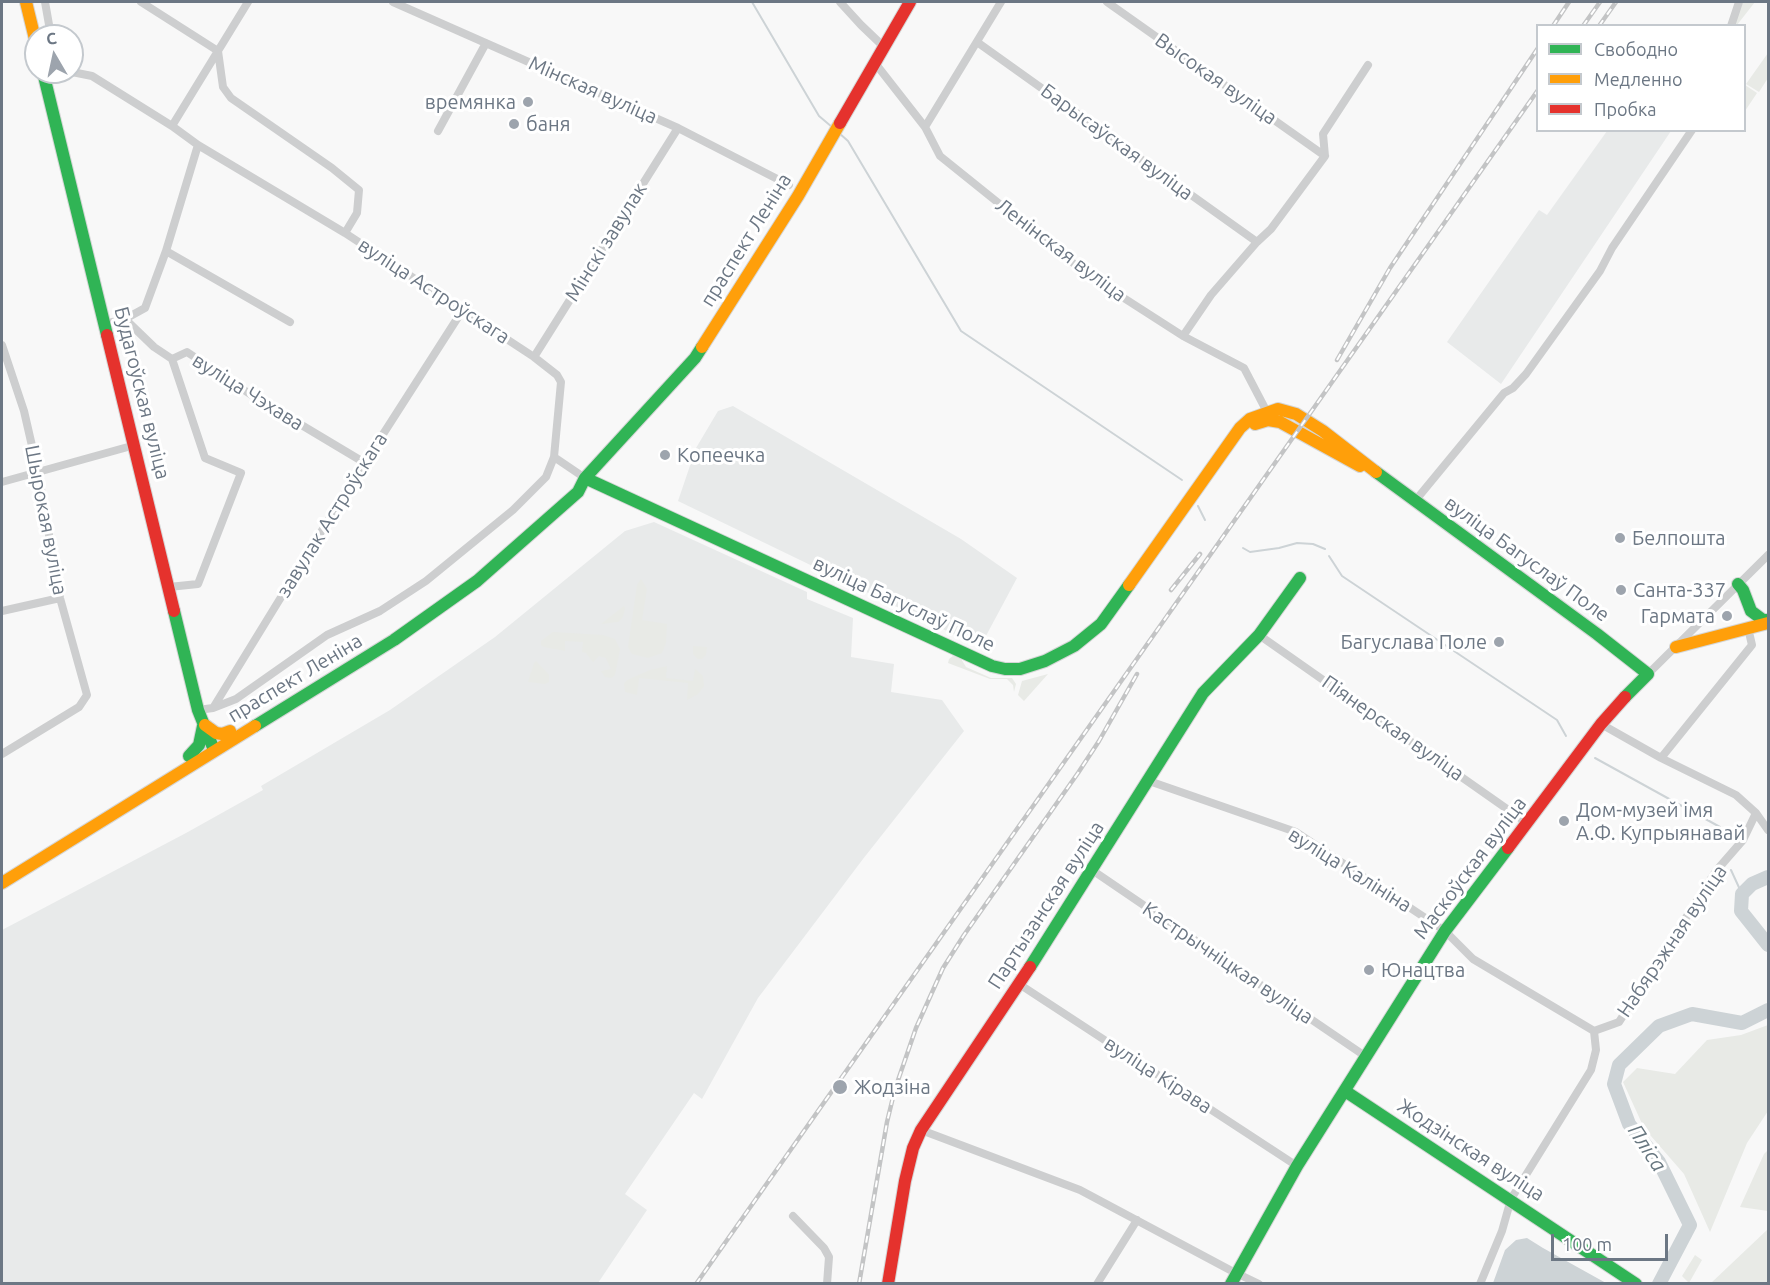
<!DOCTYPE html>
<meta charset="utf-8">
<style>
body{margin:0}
#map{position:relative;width:1770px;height:1285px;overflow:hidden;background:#f8f8f8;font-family:Ubuntu,sans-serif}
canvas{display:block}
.frame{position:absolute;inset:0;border:3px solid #6c7784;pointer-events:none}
.legend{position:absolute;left:1536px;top:24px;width:210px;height:108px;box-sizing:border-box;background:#fff;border:2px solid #c4c9ce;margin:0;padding:8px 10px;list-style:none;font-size:18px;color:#6c7784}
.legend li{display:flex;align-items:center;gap:12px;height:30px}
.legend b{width:30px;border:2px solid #c4c9ce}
.north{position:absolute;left:24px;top:24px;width:60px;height:60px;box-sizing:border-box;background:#fff;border:2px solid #c4c9ce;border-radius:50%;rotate:351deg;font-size:16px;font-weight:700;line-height:24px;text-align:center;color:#6c7784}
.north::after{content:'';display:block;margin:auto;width:21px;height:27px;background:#9da4ad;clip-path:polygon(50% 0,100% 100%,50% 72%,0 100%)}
.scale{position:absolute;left:1551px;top:1234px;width:117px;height:27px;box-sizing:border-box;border:3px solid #6c7784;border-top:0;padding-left:8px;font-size:18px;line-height:21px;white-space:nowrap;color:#6c7784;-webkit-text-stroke:4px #fff;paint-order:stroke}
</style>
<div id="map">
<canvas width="1770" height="1285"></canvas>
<div class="frame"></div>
<ul class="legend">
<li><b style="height:8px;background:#30b455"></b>Свободно</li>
<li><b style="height:8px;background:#ff9f0a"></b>Медленно</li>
<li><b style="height:8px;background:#e5322d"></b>Пробка</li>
</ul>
<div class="north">С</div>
<div class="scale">100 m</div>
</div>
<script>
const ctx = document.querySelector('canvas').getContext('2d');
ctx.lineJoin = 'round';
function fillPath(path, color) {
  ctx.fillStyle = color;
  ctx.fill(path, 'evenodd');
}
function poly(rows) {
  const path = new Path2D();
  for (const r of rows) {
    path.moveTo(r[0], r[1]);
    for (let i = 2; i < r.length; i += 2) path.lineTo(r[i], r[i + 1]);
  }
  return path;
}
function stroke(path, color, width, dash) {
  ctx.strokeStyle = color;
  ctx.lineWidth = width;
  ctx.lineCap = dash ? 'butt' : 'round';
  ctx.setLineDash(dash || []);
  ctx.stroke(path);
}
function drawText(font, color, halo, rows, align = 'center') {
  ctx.font = font + ' Ubuntu,sans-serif';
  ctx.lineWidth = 6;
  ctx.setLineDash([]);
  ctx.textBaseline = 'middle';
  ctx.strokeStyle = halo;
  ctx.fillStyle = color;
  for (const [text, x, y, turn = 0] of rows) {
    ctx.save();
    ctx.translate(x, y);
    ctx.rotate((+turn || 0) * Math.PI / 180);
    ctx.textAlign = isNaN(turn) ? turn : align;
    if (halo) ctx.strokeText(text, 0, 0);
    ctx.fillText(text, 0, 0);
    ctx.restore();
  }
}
fillPath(poly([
 [1607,131,1671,131,1501,384,1447,342,1539,210,1547,215],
 [733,406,961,539,1017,578,980,647,678,501,696,448,718,411],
 [654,522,807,592,807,599,853,618,851,657,894,664,891,692,942,700,964,731,863,859,758,998,702,1099,694,1093,625,1194,647,1210,598,1283,2,1284,2,930,186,833,263,790,261,786,390,710,495,637,625,531]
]), '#e8eaea');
fillPath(poly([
 [1743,2,1755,2,1737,25,1733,26],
 [1768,53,1768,78,1759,92,1746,84],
 [1745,85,1757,93,1745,111,1744,86],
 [641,579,647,589,642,620,667,624,666,643,662,653,648,658,632,654,628,647,637,585],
 [624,606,625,608,623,617,618,622,601,624],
 [553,632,603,635,615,639,620,649,615,675,611,678,605,677,601,671,611,669,606,658,599,656,593,662,586,653,582,652,583,642,565,641,565,651,544,647,541,645,541,641],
 [693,646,707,647,706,655,702,659,698,659,693,654],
 [953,656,960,657,966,667,991,678,1012,678,1016,684,1014,692,1013,685,1007,679,990,679,948,663,949,659],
 [536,661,549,675,549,682,545,684,528,682,534,663],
 [667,666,666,678,693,681,695,669,703,676,704,686,698,694,687,700,688,683,639,678,637,695,625,692,624,684,627,680,650,670],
 [1048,674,1024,701,1018,695,1022,681],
 [1768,1025,1768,1111,1747,1143,1710,1232,1684,1174,1644,1128,1623,1082,1637,1068,1675,1074,1707,1040,1741,1035],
 [1768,1150,1768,1211,1740,1207,1764,1154],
 [1768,1229,1768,1283,1711,1283],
 [1695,1255,1702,1260,1689,1283,1682,1276]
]), '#e8eae6');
fillPath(poly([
 [1527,1238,1543,1248,1606,1283,1493,1283,1505,1250,1516,1240]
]), '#cdd3d6');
stroke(poly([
 [752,2,819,116,832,127],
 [839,133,848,141,961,331,1182,480],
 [1198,506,1205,520],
 [1243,548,1250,552,1279,548,1297,543,1313,544,1325,549],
 [1329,556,1342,576,1557,720,1566,736],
 [1595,758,1720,827],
 [1731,870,1742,894]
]), '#cdd3d6', 2);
stroke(poly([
 [1768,877,1752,884,1742,894,1741,911,1768,945],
 [1659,1284,1690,1225,1659,1162,1629,1124,1614,1084,1619,1065,1659,1026,1692,1014,1742,1023,1768,1010]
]), '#cdd3d6', 14);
const fast = poly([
 [43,72,107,335],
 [1376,472,1597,634,1648,674,1625,697],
 [585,478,992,666,1005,669,1020,669,1045,661,1074,646,1101,624,1129,585],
 [1738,584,1743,590,1751,611,1763,620,1768,620],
 [174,611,198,710,214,750],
 [255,726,394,640,477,581,578,492,585,478,695,358,702,347],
 [189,756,199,745,203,726],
 [1030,967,1203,693,1259,635,1300,578],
 [1345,1091,1636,1284],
 [1231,1284,1297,1166,1445,931,1508,848]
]);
const slow = poly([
 [26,2,36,43],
 [702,347,798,196,840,123],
 [1255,424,1268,420,1280,422,1360,466],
 [1129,585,1240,428,1250,419,1278,409,1296,414,1323,431,1376,472],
 [1676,647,1768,623],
 [205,725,216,733,222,734,230,731],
 [2,883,255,726]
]);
const jam = poly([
 [840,123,910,2],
 [107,335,174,611],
 [1508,848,1601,724,1625,697],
 [888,1284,905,1181,913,1148,921,1130,1030,967]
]);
stroke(fast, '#d5d6d6', 14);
stroke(slow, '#d5d6d6', 14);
stroke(jam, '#d5d6d6', 14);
stroke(poly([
 [45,2,51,36],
 [141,2,218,51,223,87,231,98,332,168,359,190,357,213,345,233,534,357,557,375,561,382,554,457,585,478],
 [393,2,678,128,789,185],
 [840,2,861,25,884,47],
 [1107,2,1325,156],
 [1731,26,1739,2],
 [977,42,1257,242],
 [875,63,925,127,940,156,1088,275,1183,336,1244,368,1267,412],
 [72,72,92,76,172,126,198,145,166,251,145,308,125,319],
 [172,126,248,2],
 [925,127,1001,2],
 [438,131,486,43],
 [198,145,345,233],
 [166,251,290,322],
 [105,324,125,319,154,347,172,359,187,352,253,396,365,463],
 [1183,336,1211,295,1257,242,1271,229,1325,156,1323,134,1368,65],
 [2,345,24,411,38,472,60,598,87,695,79,707,2,754],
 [534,357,678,128],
 [2,482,135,445],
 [1415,501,1504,393,1513,388,1526,374,1600,271,1612,248,1692,130],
 [169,587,198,584,241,473,205,458,172,359],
 [2,611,60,598],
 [1259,635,1527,823],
 [1648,674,1768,555],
 [213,708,236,699,327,635,380,611,426,581,513,510,546,477,554,457],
 [198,710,213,708,337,506,462,311],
 [1601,724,1661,758,1736,795,1756,813,1768,830],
 [1661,758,1752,645,1748,628],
 [1149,781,1296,832,1445,931,1473,959,1594,1031],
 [1092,870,1365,1056],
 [1019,984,1297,1166],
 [921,1130,1080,1190,1230,1270,1259,1284],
 [793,1216,824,1248,829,1257,827,1284],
 [1097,1284,1137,1220],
 [1480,1284,1502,1231,1511,1199,1591,1070,1596,1050,1594,1031,1619,1022,1716,871,1743,840,1756,813]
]), '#cdcecf', 8);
stroke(fast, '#30b455', 12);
stroke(slow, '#ff9f0a', 12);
stroke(jam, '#e5322d', 12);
const rail = poly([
 [1553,26,1569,2],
 [1583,26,1600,2],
 [1599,26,1616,2],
 [1337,360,1390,268,1538,48],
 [1171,590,1200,554],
 [696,1284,1538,90],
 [859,1284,887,1122,895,1089,916,1028,943,968,964,935,1078,773,1099,741,1137,674]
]);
stroke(rail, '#c3c4c5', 4.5);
stroke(rail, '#fff', 2, [7]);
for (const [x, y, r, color] of [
 [528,102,6,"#9da4ad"],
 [514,124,6,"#9da4ad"],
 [665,455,6,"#9da4ad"],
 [1620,538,6,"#9da4ad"],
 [1621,590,6,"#9da4ad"],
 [1727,616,6,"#9da4ad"],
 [1499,642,6,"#9da4ad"],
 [1564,821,6,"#9da4ad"],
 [1369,970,6,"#9da4ad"],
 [840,1087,8,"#9da4ad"]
]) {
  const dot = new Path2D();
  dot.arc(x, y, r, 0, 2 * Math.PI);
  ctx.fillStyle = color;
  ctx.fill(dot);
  stroke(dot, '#fff', 2);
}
drawText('20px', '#6c7784', '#fff', [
 ["Высокая вуліца",1216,79,35],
 ["Мінская вуліца",593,90,24],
 ["Барысаўская вуліца",1117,142,36],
 ["праспект Леніна",746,240,-58],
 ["Мінскі завулак",606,242,-58],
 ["Ленінская вуліца",1061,250,37],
 ["вуліца Астроўскага",434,291,33],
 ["вуліца Чэхава",248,392,32],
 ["Будагоўская вуліца",142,393,76],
 ["завулак Астроўскага",332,515,-58],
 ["Шырокая вуліца",46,520,79],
 ["вуліца Багуслаў Поле",1527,559,36],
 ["вуліца Багуслаў Поле",904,604,25],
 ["праспект Леніна",295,678,-31],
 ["Піянерская вуліца",1393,728,35],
 ["Маскоўская вуліца",1470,868,-53],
 ["вуліца Калініна",1350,870,32],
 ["Партызанская вуліца",1046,905,-57],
 ["Набярэжная вуліца",1672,941,-56],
 ["Кастрычніцкая вуліца",1228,963,34],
 ["вуліца Кірава",1158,1075,33],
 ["Жодзінская вуліца",1471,1150,33]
]);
drawText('20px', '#6c7784', '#fff', [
 ["времянка",516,102,"right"],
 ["баня",526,124],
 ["Копеечка",677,455],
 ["Белпошта",1632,538],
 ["Санта-337",1633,590],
 ["Гармата",1715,616,"right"],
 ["Багуслава Поле",1487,642,"right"],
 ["Дом-музей імя",1576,810],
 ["А.Ф. Купрыянавай",1576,833],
 ["Юнацтва",1381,970],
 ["Жодзіна",854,1087]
], 'left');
drawText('italic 21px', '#67767f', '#fff', [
 ["Пліса",1647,1148,57]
]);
</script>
